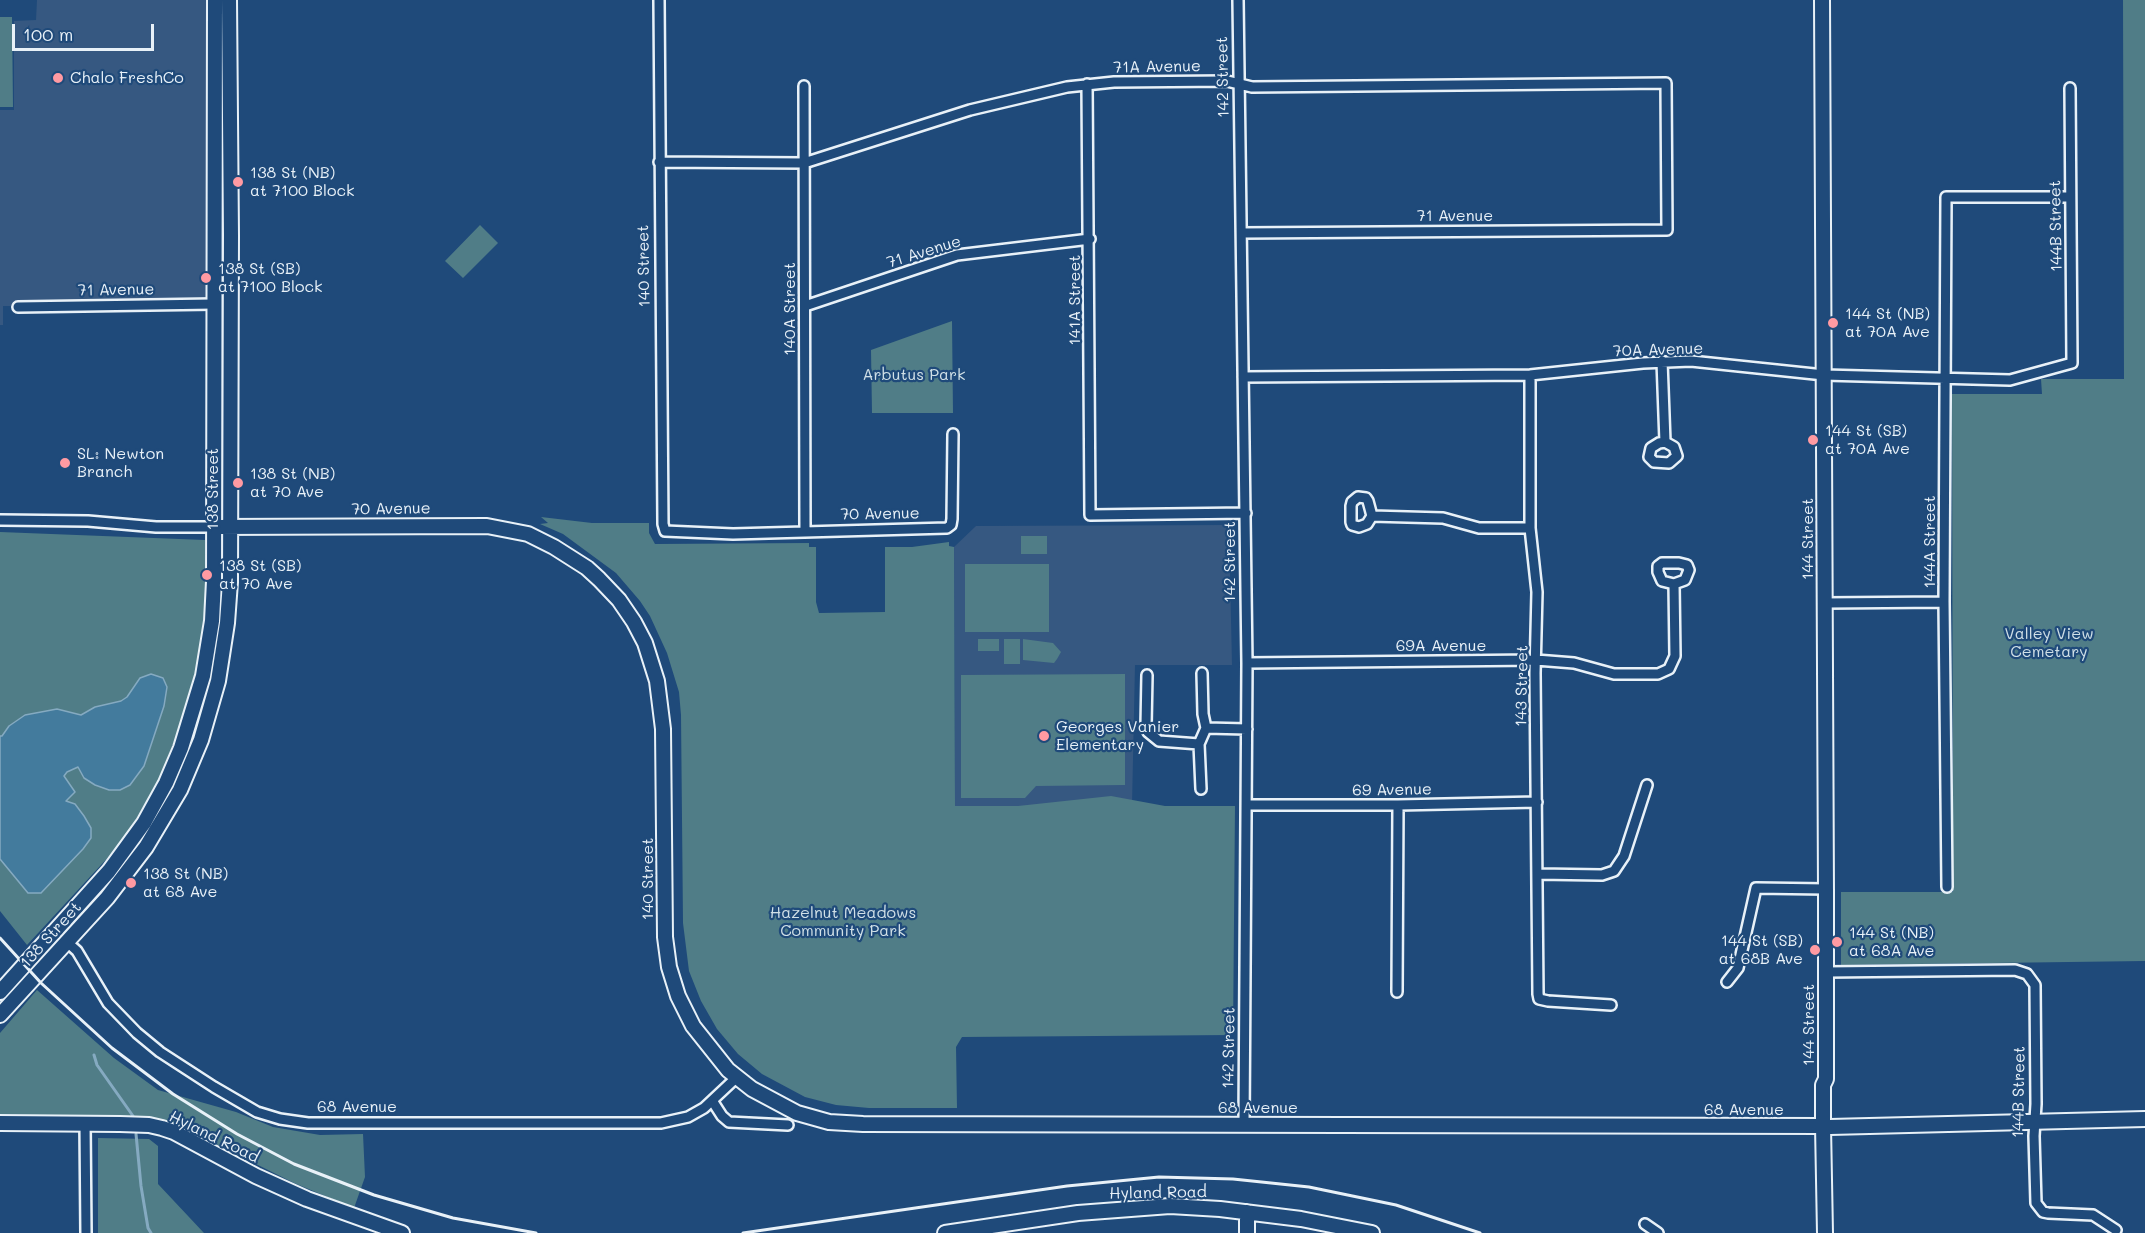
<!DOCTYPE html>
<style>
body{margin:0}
#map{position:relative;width:2145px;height:1233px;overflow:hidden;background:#1f4a7a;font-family:Mali,sans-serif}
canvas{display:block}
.scale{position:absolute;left:12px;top:24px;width:142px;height:27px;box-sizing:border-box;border:3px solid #e8f1f8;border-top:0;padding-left:8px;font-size:18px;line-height:21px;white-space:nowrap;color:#e8f1f8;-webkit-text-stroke:4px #1f4a7a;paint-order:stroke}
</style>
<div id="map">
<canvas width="2145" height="1233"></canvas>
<div class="scale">100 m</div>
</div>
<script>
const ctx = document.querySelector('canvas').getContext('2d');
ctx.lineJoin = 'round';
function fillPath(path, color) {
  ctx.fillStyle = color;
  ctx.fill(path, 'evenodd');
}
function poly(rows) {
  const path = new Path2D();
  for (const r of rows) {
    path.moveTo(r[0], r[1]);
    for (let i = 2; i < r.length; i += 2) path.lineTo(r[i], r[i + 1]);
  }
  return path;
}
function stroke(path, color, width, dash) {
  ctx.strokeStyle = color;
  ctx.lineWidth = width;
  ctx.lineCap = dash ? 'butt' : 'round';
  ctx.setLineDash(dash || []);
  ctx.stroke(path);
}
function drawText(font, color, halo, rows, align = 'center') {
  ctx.font = font + ' Mali,sans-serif';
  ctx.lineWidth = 4.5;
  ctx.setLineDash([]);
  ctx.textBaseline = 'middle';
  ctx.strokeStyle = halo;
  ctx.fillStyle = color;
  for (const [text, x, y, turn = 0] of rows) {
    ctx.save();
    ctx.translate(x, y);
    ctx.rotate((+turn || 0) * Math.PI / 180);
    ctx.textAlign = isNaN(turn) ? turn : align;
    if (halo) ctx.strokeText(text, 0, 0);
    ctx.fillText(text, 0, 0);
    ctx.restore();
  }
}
fillPath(poly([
 [37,0,209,0,216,306,3,306,3,325,0,325,0,110,14,110,14,21,36,20],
 [1229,525,1232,665,1135,665,1132,806,955,806,954,547,976,526]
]), '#365881');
fillPath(poly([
 [2123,0,2145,0,2145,961,1841,965,1841,892,1953,892,1952,394,2042,394,2041,379,2124,379],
 [0,17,12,17,13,107,0,107],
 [480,225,498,243,463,278,445,261],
 [952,321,953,413,872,413,871,350],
 [541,517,592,523,649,523,649,533,655,544,809,543,809,547,816,547,816,602,819,613,885,612,885,547,912,547,949,542,949,546,954,547,955,806,1018,806,1111,796,1165,806,1235,806,1233,1035,962,1037,956,1047,957,1108,869,1108,836,1105,805,1097,762,1074,738,1054,717,1029,701,1001,689,971,683,923,681,715,679,692,667,653,650,616,640,601,616,573,563,534,540,524,548,523],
 [0,532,205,540,205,603,200,653,184,717,159,779,134,823,113,852,27,945,0,911],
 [1021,536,1047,536,1047,554,1021,554],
 [965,564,1049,564,1049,632,965,632],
 [978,639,999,639,999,651,978,651],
 [1004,639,1020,639,1020,664,1004,664],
 [1023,639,1053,643,1061,652,1057,659,1054,663,1023,660],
 [1125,674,1125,785,1036,786,1025,798,961,798,961,675],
 [37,990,114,1058,158,1090,236,1112,273,1127,320,1135,363,1134,365,1177,354,1208,294,1183,176,1124,152,1119,0,1114,0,1033],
 [98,1138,149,1139,158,1146,158,1184,204,1233,98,1233]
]), '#507d87');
const water = poly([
 [151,674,163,678,167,687,164,706,144,766,130,785,120,790,109,790,95,785,84,778,78,767,67,772,64,776,75,792,66,801,75,804,84,816,91,828,91,838,83,849,41,893,28,893,0,859,0,736,2,736,9,726,25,715,57,709,81,715,95,707,121,701,127,697,140,678,151,674]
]);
fillPath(water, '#437b9d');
stroke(water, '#85aac1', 1.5);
stroke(poly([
 [94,1055,97,1065,133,1116],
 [136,1134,141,1186,148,1228,151,1233]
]), '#85aac1', 3);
const street = poly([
 [659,0,663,524,665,531,733,534,947,528,951,525,952,519,953,434],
 [1238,0,1247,663,1244,1125],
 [1087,84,1090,515,1246,513],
 [804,86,805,532],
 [659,162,804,163,970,110,1067,87,1114,82,1227,81,1252,87,1666,83,1667,230,1242,233],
 [805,306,957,255,1090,239],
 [18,307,214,304],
 [1662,361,1665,442],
 [1530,375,1530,528,1537,592,1535,673,1538,994,1539,999,1548,1001,1611,1005],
 [1243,377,1530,375,1643,363,1691,361,1824,375,2010,380,2072,363,2070,88],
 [1665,442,1674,447,1677,456,1669,463,1654,462,1649,457,1651,448,1659,443,1665,442],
 [1358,497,1366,498,1368,501,1372,516,1367,524,1359,527,1352,525,1351,522,1351,506,1352,502,1358,497],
 [1372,516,1443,518,1479,528,1530,528],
 [0,520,88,521,156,527,215,527],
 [1662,563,1679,563,1687,565,1689,570,1685,580,1674,584,1662,581,1658,572,1658,566,1662,563],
 [1825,603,1944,602],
 [1247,663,1536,660,1574,663,1614,674,1658,674,1669,669,1675,656,1674,584],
 [1147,675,1146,726,1148,732,1159,741,1199,744],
 [1206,728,1247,729],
 [1201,789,1199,744,1206,728,1203,714,1202,673],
 [1247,805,1398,805,1537,802],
 [1538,874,1602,875,1614,871,1624,856,1647,785],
 [1947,887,1944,602,1946,197,2070,197],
 [67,942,77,951,108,1003,137,1033,160,1052,214,1087,257,1112,280,1119,308,1123,661,1123,688,1117,704,1108,736,1078],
 [1826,972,2015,970,2027,974,2035,985,2036,1104,2034,1136,2036,1203,2043,1212,2048,1213,2093,1215,2116,1230],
 [1727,982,1738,968,1756,888,1826,889],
 [1397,992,1398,805],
 [713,1102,722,1116,729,1122,788,1125],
 [85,1123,86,1233],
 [1645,1224,1658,1233]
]);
const secondary = poly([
 [1822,0,1826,889,1826,1079,1823,1085,1823,1126,1825,1233],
 [215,527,487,526,528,534,554,547,587,568,599,579,619,600,634,622,645,643,657,681,663,729,665,937,669,967,678,996,693,1026,728,1070,752,1089,797,1113,829,1122,863,1124,1823,1126],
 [0,992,109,871,144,823,166,783,181,748,203,676,212,621,214,581,215,0],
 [0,1015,107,898,146,847,180,790,201,740,218,681,227,623,230,582,231,235,229,0],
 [0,1123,120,1124,149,1125,162,1128,174,1132,256,1176,307,1199,402,1233],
 [1830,1127,2145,1119],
 [1247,1212,1247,1233],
 [945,1233,1078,1213,1170,1206,1220,1209,1301,1219,1372,1233]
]);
stroke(street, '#e8f1f8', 14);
stroke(secondary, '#e8f1f8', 18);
stroke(street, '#1f4a7a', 9);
stroke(secondary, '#1f4a7a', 14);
stroke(poly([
 [0,938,41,983,112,1048,173,1094,237,1134,294,1164,374,1195,453,1218,536,1233],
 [743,1233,1067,1186,1159,1177,1233,1179,1309,1187,1396,1205,1480,1233]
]), '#e8f1f8', 3);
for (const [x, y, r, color] of [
 [58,78,6,"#ff9aa2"],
 [238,182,6,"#ff9aa2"],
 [206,278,6,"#ff9aa2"],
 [1833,323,6,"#ff9aa2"],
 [1813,440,6,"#ff9aa2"],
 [65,463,6,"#ff9aa2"],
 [238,483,6,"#ff9aa2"],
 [207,575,6,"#ff9aa2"],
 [1044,736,6,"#ff9aa2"],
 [131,883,6,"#ff9aa2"],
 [1837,942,6,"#ff9aa2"],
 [1815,950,6,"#ff9aa2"]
]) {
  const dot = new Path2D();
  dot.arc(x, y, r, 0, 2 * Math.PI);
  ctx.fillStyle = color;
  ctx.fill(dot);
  stroke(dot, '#1f4a7a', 2);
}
drawText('16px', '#e8f1f8', '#1f4a7a', [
 ["71A Avenue",1157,67,-1],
 ["142 Street",1223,77,-91],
 ["71 Avenue",1455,216],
 ["144B Street",2056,226,-91],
 ["71 Avenue",924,252,-17],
 ["140 Street",644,266,-91],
 ["71 Avenue",116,290,-1],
 ["141A Street",1075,300,-90],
 ["140A Street",790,309,-90],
 ["70A Avenue",1658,350,-2],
 ["138 Street",213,489,-90],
 ["70 Avenue",391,509,-1],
 ["70 Avenue",880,514,-1],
 ["144 Street",1808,539,-90],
 ["144A Street",1930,542,-90],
 ["142 Street",1230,562,-90],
 ["69A Avenue",1441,646],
 ["143 Street",1522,686,-89],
 ["69 Avenue",1392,790,-1],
 ["140 Street",648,879,-90],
 ["138 Street",51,935,-48],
 ["144 Street",1809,1025,-90],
 ["142 Street",1229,1048,-89],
 ["144B Street",2019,1092,-89],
 ["68 Avenue",357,1107],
 ["68 Avenue",1258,1108],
 ["68 Avenue",1744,1110],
 ["Hyland Road",214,1137,26],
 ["Hyland Road",1158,1193,-1]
]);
drawText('16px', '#e8f1f8', '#1f4a7a', [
 ["Chalo FreshCo",70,78],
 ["138 St (NB)",250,173],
 ["at 7100 Block",250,191],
 ["138 St (SB)",218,269],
 ["at 7100 Block",218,287],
 ["144 St (NB)",1845,314],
 ["at 70A Ave",1845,332],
 ["144 St (SB)",1825,431],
 ["at 70A Ave",1825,449],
 ["SL: Newton",77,454],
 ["Branch",77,472],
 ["138 St (NB)",250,474],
 ["at 70 Ave",250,492],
 ["138 St (SB)",219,566],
 ["at 70 Ave",219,584],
 ["Georges Vanier",1056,727],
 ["Elementary",1056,745],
 ["138 St (NB)",143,874],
 ["at 68 Ave",143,892],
 ["144 St (NB)",1849,933],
 ["at 68A Ave",1849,951],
 ["144 St (SB)",1803,941,"right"],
 ["at 68B Ave",1803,959,"right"]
], 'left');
drawText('16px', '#d1e0e7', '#1f4a7a', [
 ["Arbutus Park",914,375],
 ["Valley View",2049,634],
 ["Cemetary",2049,652],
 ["Hazelnut Meadows",843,913],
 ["Community Park",843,931]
]);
</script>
